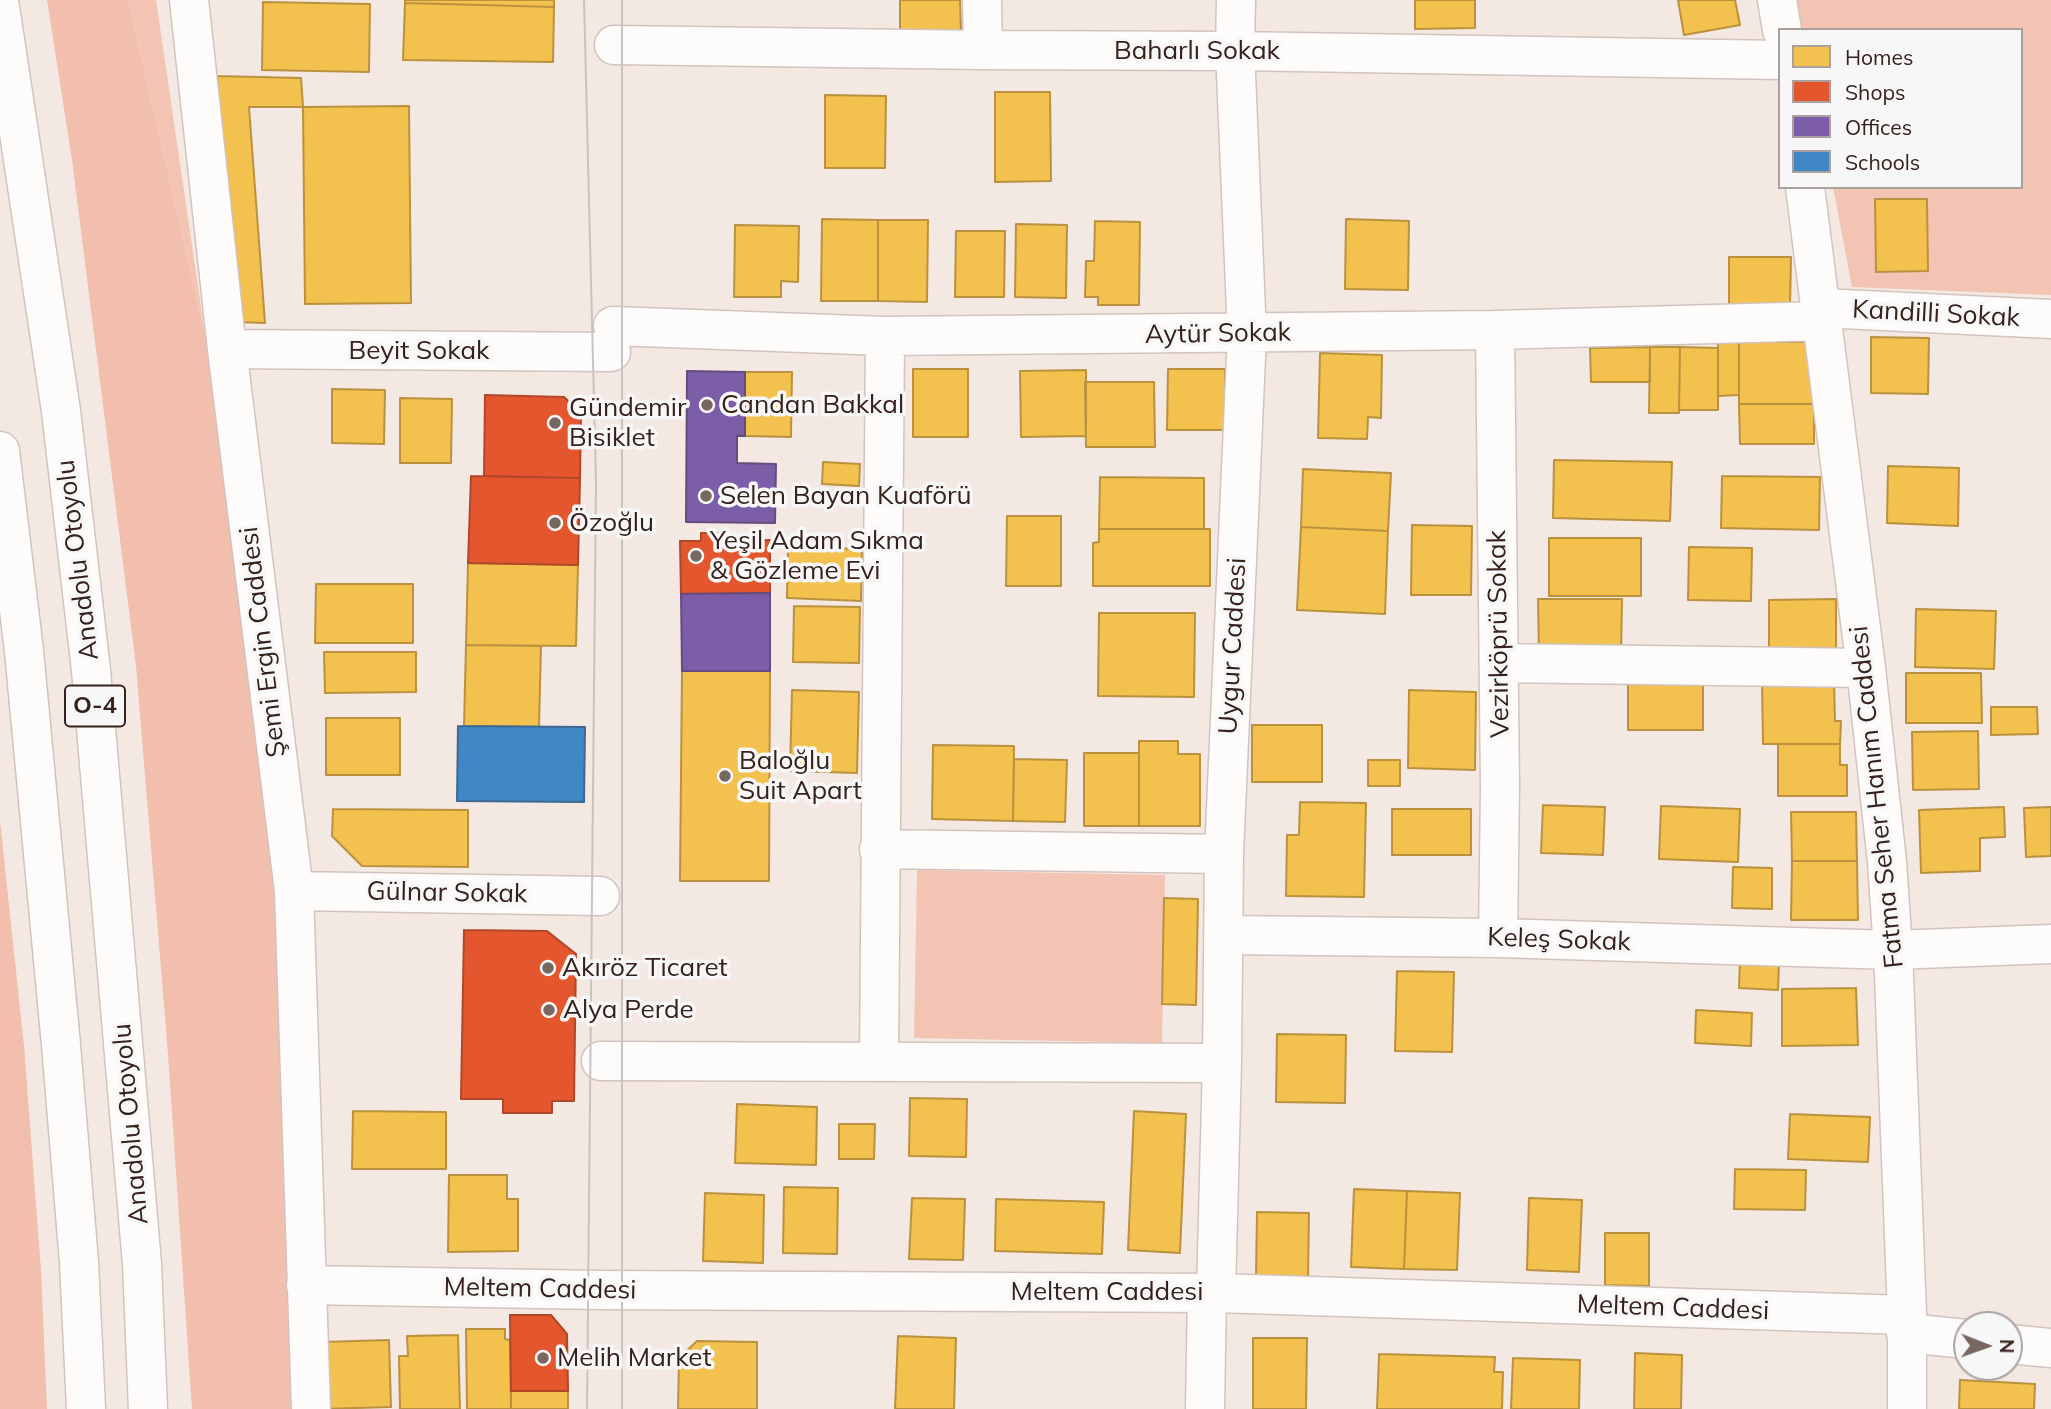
<!DOCTYPE html>
<meta charset="utf-8">
<style>
body{margin:0}
#map{position:relative;width:2051px;height:1409px;overflow:hidden;background:#f4e8e3;font-family:Mulish,sans-serif}
canvas{display:block}
.legend{position:absolute;left:1778px;top:28px;width:245px;height:161px;box-sizing:border-box;background:#f7f7f7;border:2px solid #aaa19f;margin:0;padding:9px 12px;list-style:none;font-size:21px;color:#36211b}
.legend li{display:flex;align-items:center;gap:14px;height:35px}
.legend b{width:35px;border:2px solid #aaa19f}
.north{position:absolute;left:1953px;top:1311px;width:70px;height:70px;box-sizing:border-box;background:#f7f7f7;border:2px solid #aaa19f;border-radius:50%;rotate:91deg;font-size:19px;font-weight:700;line-height:28px;text-align:center;color:#36211b}
.north::after{content:'';display:block;margin:auto;width:24px;height:32px;background:#786761;clip-path:polygon(50% 0,100% 100%,50% 72%,0 100%)}
</style>
<div id="map">
<canvas width="2051" height="1409"></canvas>
<ul class="legend">
<li><b style="height:19px;background:#f2c14e"></b>Homes</li>
<li><b style="height:19px;background:#e4572e"></b>Shops</li>
<li><b style="height:19px;background:#7b5ea7"></b>Offices</li>
<li><b style="height:19px;background:#3f88c5"></b>Schools</li>
</ul>
<div class="north">N</div>
</div>
<script>
const ctx = document.querySelector('canvas').getContext('2d');
ctx.lineJoin = 'round';
function fillPath(path, color) {
  ctx.fillStyle = color;
  ctx.fill(path, 'evenodd');
}
function poly(rows) {
  const path = new Path2D();
  for (const r of rows) {
    path.moveTo(r[0], r[1]);
    for (let i = 2; i < r.length; i += 2) path.lineTo(r[i], r[i + 1]);
  }
  return path;
}
function stroke(path, color, width, dash) {
  ctx.strokeStyle = color;
  ctx.lineWidth = width;
  ctx.lineCap = dash ? 'butt' : 'round';
  ctx.setLineDash(dash || []);
  ctx.stroke(path);
}
function drawText(font, color, halo, rows, align = 'center') {
  ctx.font = font + ' Mulish,sans-serif';
  ctx.lineWidth = 7;
  ctx.setLineDash([]);
  ctx.textBaseline = 'middle';
  ctx.strokeStyle = halo;
  ctx.fillStyle = color;
  for (const [text, x, y, turn = 0] of rows) {
    ctx.save();
    ctx.translate(x, y);
    ctx.rotate((+turn || 0) * Math.PI / 180);
    ctx.textAlign = isNaN(turn) ? turn : align;
    if (halo) ctx.strokeText(text, 0, 0);
    ctx.fillText(text, 0, 0);
    ctx.restore();
  }
}
fillPath(poly([
 [128,0,156,0,205,334],
 [1796,0,2051,0,2051,295,1852,287,1833,187,2021,187,2021,30,1801,30],
 [917,870,1165,875,1162,1043,914,1038]
]), '#f3c4b4');
fillPath(poly([
 [47,0,128,0,205,334,277,888,299,1409,192,1409,168,1054,136,666,72,160],
 [0,821,24,1046,41,1270,47,1409,0,1409]
]), '#f2bead');
const homes = poly([
 [405,0,554,0,554,7,405,3,405,0],
 [900,0,960,0,961,32,900,32,900,0],
 [1415,0,1475,0,1475,28,1415,29,1415,0],
 [1678,0,1735,0,1740,25,1684,35,1678,0],
 [263,2,370,4,369,72,262,70,263,2],
 [405,3,554,7,553,62,403,60,405,3],
 [217,76,301,78,303,107,249,107,265,323,237,322,217,76],
 [995,92,1050,92,1051,181,995,182,995,92],
 [825,95,886,96,885,168,825,168,825,95],
 [409,106,411,303,305,304,303,107,409,106],
 [1875,199,1927,199,1928,271,1876,272,1875,199],
 [822,219,878,220,878,301,821,301,822,219],
 [1346,219,1409,221,1408,290,1345,289,1346,219],
 [878,220,928,220,927,302,878,301,878,220],
 [1095,221,1140,222,1139,305,1098,305,1098,297,1085,297,1086,261,1094,261,1095,221],
 [1016,224,1067,225,1066,298,1015,297,1016,224],
 [735,225,799,226,798,282,781,281,781,297,734,297,735,225],
 [956,231,1005,231,1004,297,955,297,956,231],
 [1729,257,1791,257,1790,306,1729,306,1729,257],
 [1871,337,1929,338,1928,394,1871,393,1871,337],
 [1718,342,1739,342,1739,395,1718,396,1718,342],
 [1739,342,1814,342,1814,404,1739,404,1739,342],
 [1650,347,1680,347,1679,413,1649,413,1650,347],
 [1650,347,1650,382,1591,382,1590,348,1650,347],
 [1680,347,1718,348,1718,410,1679,410,1680,347],
 [1320,353,1382,355,1381,418,1368,417,1367,439,1318,438,1320,353],
 [913,369,968,369,968,437,913,437,913,369],
 [1168,369,1225,369,1225,430,1167,430,1168,369],
 [1086,370,1086,436,1021,437,1020,371,1086,370],
 [745,372,792,372,791,437,745,436,745,372],
 [1085,382,1154,382,1155,447,1086,447,1085,382],
 [332,389,385,390,384,444,332,443,332,389],
 [400,398,452,399,451,463,400,463,400,398],
 [1739,404,1814,404,1814,444,1740,444,1739,404],
 [1554,460,1672,462,1670,521,1553,518,1554,460],
 [823,462,860,464,859,486,822,484,823,462],
 [1888,466,1959,468,1958,526,1887,523,1888,466],
 [1303,469,1391,473,1388,531,1301,527,1303,469],
 [1722,476,1820,477,1819,530,1721,528,1722,476],
 [1100,477,1204,478,1204,529,1099,529,1100,477],
 [1007,516,1061,516,1061,586,1006,586,1007,516],
 [1412,525,1472,526,1471,595,1411,595,1412,525],
 [1301,527,1388,531,1385,614,1297,610,1301,527],
 [1099,529,1210,529,1210,586,1093,586,1093,543,1099,542,1099,529],
 [1549,538,1641,538,1641,596,1549,596,1549,538],
 [788,547,862,549,861,601,787,598,788,547],
 [1689,547,1752,548,1751,601,1688,600,1689,547],
 [468,563,578,565,576,646,466,645,468,563],
 [316,584,413,584,413,643,315,643,316,584],
 [1538,599,1622,599,1621,657,1539,656,1538,599],
 [1836,599,1836,657,1769,657,1769,600,1836,599],
 [794,606,860,607,859,663,793,662,794,606],
 [1916,609,1996,611,1994,669,1915,667,1916,609],
 [1099,613,1195,613,1194,697,1098,696,1099,613],
 [466,645,541,646,539,727,464,726,466,645],
 [324,652,416,652,416,692,325,693,324,652],
 [682,671,770,671,769,881,680,881,682,671],
 [1906,673,1981,673,1982,723,1906,723,1906,673],
 [1628,675,1703,676,1703,730,1628,730,1628,675],
 [1762,681,1834,681,1835,721,1841,721,1840,744,1763,744,1762,681],
 [792,690,859,692,857,773,790,771,792,690],
 [1409,690,1476,692,1475,770,1408,768,1409,690],
 [1991,707,2037,707,2038,734,1991,735,1991,707],
 [326,718,400,718,400,775,326,775,326,718],
 [1252,725,1322,725,1322,782,1252,782,1252,725],
 [1978,731,1979,789,1913,790,1912,732,1978,731],
 [1139,741,1178,741,1178,754,1200,754,1200,826,1139,826,1139,741],
 [1778,744,1840,744,1840,765,1847,765,1847,796,1778,796,1778,744],
 [933,745,1014,746,1013,821,932,819,933,745],
 [1084,753,1139,753,1139,826,1084,826,1084,753],
 [1014,759,1067,760,1065,822,1013,821,1014,759],
 [1368,760,1400,760,1400,786,1368,786,1368,760],
 [1300,802,1366,803,1364,897,1286,896,1287,835,1299,835,1300,802],
 [1543,805,1605,807,1603,855,1541,853,1543,805],
 [1661,806,1740,809,1738,862,1659,859,1661,806],
 [2004,807,2005,837,1980,838,1980,871,1921,873,1919,810,2004,807],
 [2051,807,2051,856,2026,857,2024,808,2051,807],
 [333,809,468,810,468,867,362,866,332,836,333,809],
 [1392,809,1471,809,1471,855,1392,855,1392,809],
 [1791,812,1856,812,1857,861,1792,861,1791,812],
 [1792,861,1857,861,1858,920,1791,920,1792,861],
 [1733,867,1772,868,1772,909,1732,908,1733,867],
 [1164,898,1198,899,1196,1005,1162,1004,1164,898],
 [1740,960,1779,962,1778,990,1739,988,1740,960],
 [1397,971,1454,972,1452,1052,1395,1051,1397,971],
 [1856,988,1858,1045,1782,1046,1782,989,1856,988],
 [1696,1010,1752,1013,1751,1046,1695,1043,1696,1010],
 [1277,1034,1346,1035,1345,1103,1276,1102,1277,1034],
 [910,1098,967,1099,966,1157,909,1156,910,1098],
 [737,1104,817,1107,816,1165,735,1163,737,1104],
 [353,1111,446,1112,446,1169,352,1169,353,1111],
 [1134,1111,1186,1114,1180,1253,1128,1250,1134,1111],
 [1790,1114,1870,1117,1868,1162,1788,1159,1790,1114],
 [839,1124,875,1124,874,1159,839,1159,839,1124],
 [1735,1169,1806,1170,1805,1210,1734,1209,1735,1169],
 [449,1175,507,1175,507,1199,518,1199,518,1251,448,1252,449,1175],
 [784,1187,838,1188,837,1254,783,1253,784,1187],
 [1354,1189,1407,1191,1404,1269,1351,1267,1354,1189],
 [1407,1191,1460,1193,1457,1270,1404,1269,1407,1191],
 [705,1193,764,1195,763,1263,703,1261,705,1193],
 [912,1198,965,1199,963,1260,909,1259,912,1198],
 [1529,1198,1582,1200,1579,1272,1527,1270,1529,1198],
 [996,1199,1104,1202,1102,1254,995,1251,996,1199],
 [1257,1212,1309,1213,1308,1278,1256,1278,1257,1212],
 [1605,1233,1649,1233,1649,1286,1605,1285,1605,1233],
 [466,1329,505,1329,505,1339,510,1340,511,1409,467,1409,466,1329],
 [458,1335,460,1409,400,1409,399,1356,408,1356,407,1336,458,1335],
 [898,1336,956,1338,954,1409,895,1409,898,1336],
 [1253,1338,1307,1338,1306,1409,1253,1409,1253,1338],
 [389,1340,391,1407,324,1409,322,1342,389,1340],
 [697,1341,757,1342,757,1409,678,1409,679,1358,697,1341],
 [1635,1353,1682,1355,1681,1409,1634,1409,1635,1353],
 [1379,1354,1495,1357,1494,1372,1503,1372,1502,1409,1377,1409,1379,1354],
 [1513,1358,1580,1360,1579,1409,1511,1409,1513,1358],
 [1960,1380,2035,1384,2034,1409,1959,1409,1960,1380],
 [511,1391,568,1391,568,1409,511,1409,511,1391]
]);
fillPath(homes, '#f2c14e');
stroke(homes, '#ba913f', 2);
const shops = poly([
 [485,395,564,397,581,413,580,478,484,476,485,395],
 [471,476,580,478,578,565,468,563,471,476],
 [701,533,726,533,726,541,770,540,770,593,681,594,680,541,701,541,701,533],
 [464,930,547,931,576,954,574,1101,552,1101,552,1113,503,1113,503,1099,461,1099,464,930],
 [510,1315,551,1315,567,1334,568,1391,511,1391,510,1315]
]);
fillPath(shops, '#e4572e');
stroke(shops, '#b04728', 2);
const offices = poly([
 [687,371,745,372,745,436,737,436,737,463,776,464,775,523,686,522,687,371],
 [770,593,770,671,682,671,681,594,770,593]
]);
fillPath(offices, '#7b5ea7');
stroke(offices, '#664c7d', 2);
const schools = poly([
 [458,726,585,727,584,802,457,801,458,726]
]);
fillPath(schools, '#3f88c5');
stroke(schools, '#3c6992', 2);
const minor = poly([
 [189,0,227,349,294,891,311,1409],
 [982,0,983,50],
 [1777,0,1782,30],
 [614,45,983,50,1235,51,1780,60],
 [1805,187,1866,668,1887,862,1893,950,1907,1315,1907,1409],
 [1821,308,2051,319],
 [613,326,885,336,1495,330,1823,321],
 [1495,330,1500,787,1498,938],
 [227,349,611,352],
 [1499,663,1866,668],
 [879,849,1224,854],
 [294,891,600,896],
 [1224,935,1498,938,1893,950,2051,944],
 [601,1061,1222,1063],
 [879,1061,885,336],
 [306,1285,600,1290,1216,1293,1907,1315],
 [1216,1293,1222,1063,1224,854,1247,334,1235,51,1236,0],
 [1906,1333,1967,1339],
 [2009,1344,2051,1348],
 [1205,1409,1207,1293]
]);
const highway = poly([
 [0,7,61,411,91,670,142,1264,148,1409],
 [0,451,24,651,61,1045,79,1262,86,1409]
]);
stroke(minor, '#d3c3be', 41);
stroke(highway, '#d3c3be', 41);
stroke(minor, '#fdfcfb', 38);
stroke(highway, '#fdfcfb', 38);
stroke(poly([
 [584,0,596,482,587,1409],
 [622,1409,622,0]
]), '#c7c3c1', 2);
for (const [x, y, r, color] of [
 [707,405,7,"#786761"],
 [555,423,7,"#786761"],
 [706,496,7,"#786761"],
 [555,523,7,"#786761"],
 [696,556,7,"#786761"],
 [725,776,7,"#786761"],
 [548,968,7,"#786761"],
 [549,1010,7,"#786761"],
 [543,1358,7,"#786761"]
]) {
  const dot = new Path2D();
  dot.arc(x, y, r, 0, 2 * Math.PI);
  ctx.fillStyle = color;
  ctx.fill(dot);
  stroke(dot, '#f7f7f7', 2.5);
}
for (const [x, y, w] of [
 [95,706,60]
]) {
  const box = new Path2D();
  box.roundRect(x - w / 2, y - 20.5, w, 41, 5);
  ctx.fillStyle = '#f7f7f7';
  ctx.fill(box);
  stroke(box, '#36211b', 2);
}
drawText('bold 24px', '#36211b', null, [
 ["O-4",95,706]
]);
drawText('26px', '#36211b', '#f7f7f7', [
 ["Baharlı Sokak",1197,51],
 ["Kandilli Sokak",1936,314,3],
 ["Aytür Sokak",1218,334,-1],
 ["Beyit Sokak",419,351],
 ["Anadolu Otoyolu",78,560,-97],
 ["Vezirköprü Sokak",1499,634,-91],
 ["Şemi Ergin Caddesi",263,642,-97],
 ["Uygur Caddesi",1233,646,-87],
 ["Fatma Seher Hanım Caddesi",1877,797,-96],
 ["Gülnar Sokak",447,893,1],
 ["Keleş Sokak",1559,940,2],
 ["Anadolu Otoyolu",131,1124,-95],
 ["Meltem Caddesi",540,1289,1],
 ["Meltem Caddesi",1107,1292],
 ["Meltem Caddesi",1673,1308,2]
]);
drawText('26px', '#36211b', '#f7f7f7', [
 ["Candan Bakkal",721,405],
 ["Gündemir",569,408],
 ["Bisiklet",569,438],
 ["Selen Bayan Kuaförü",720,496],
 ["Özoğlu",569,523],
 ["Yeşil Adam Sıkma",710,541],
 ["& Gözleme Evi",710,571],
 ["Baloğlu",739,761],
 ["Suit Apart",739,791],
 ["Akıröz Ticaret",562,968],
 ["Alya Perde",563,1010],
 ["Melih Market",557,1358]
], 'left');
</script>
